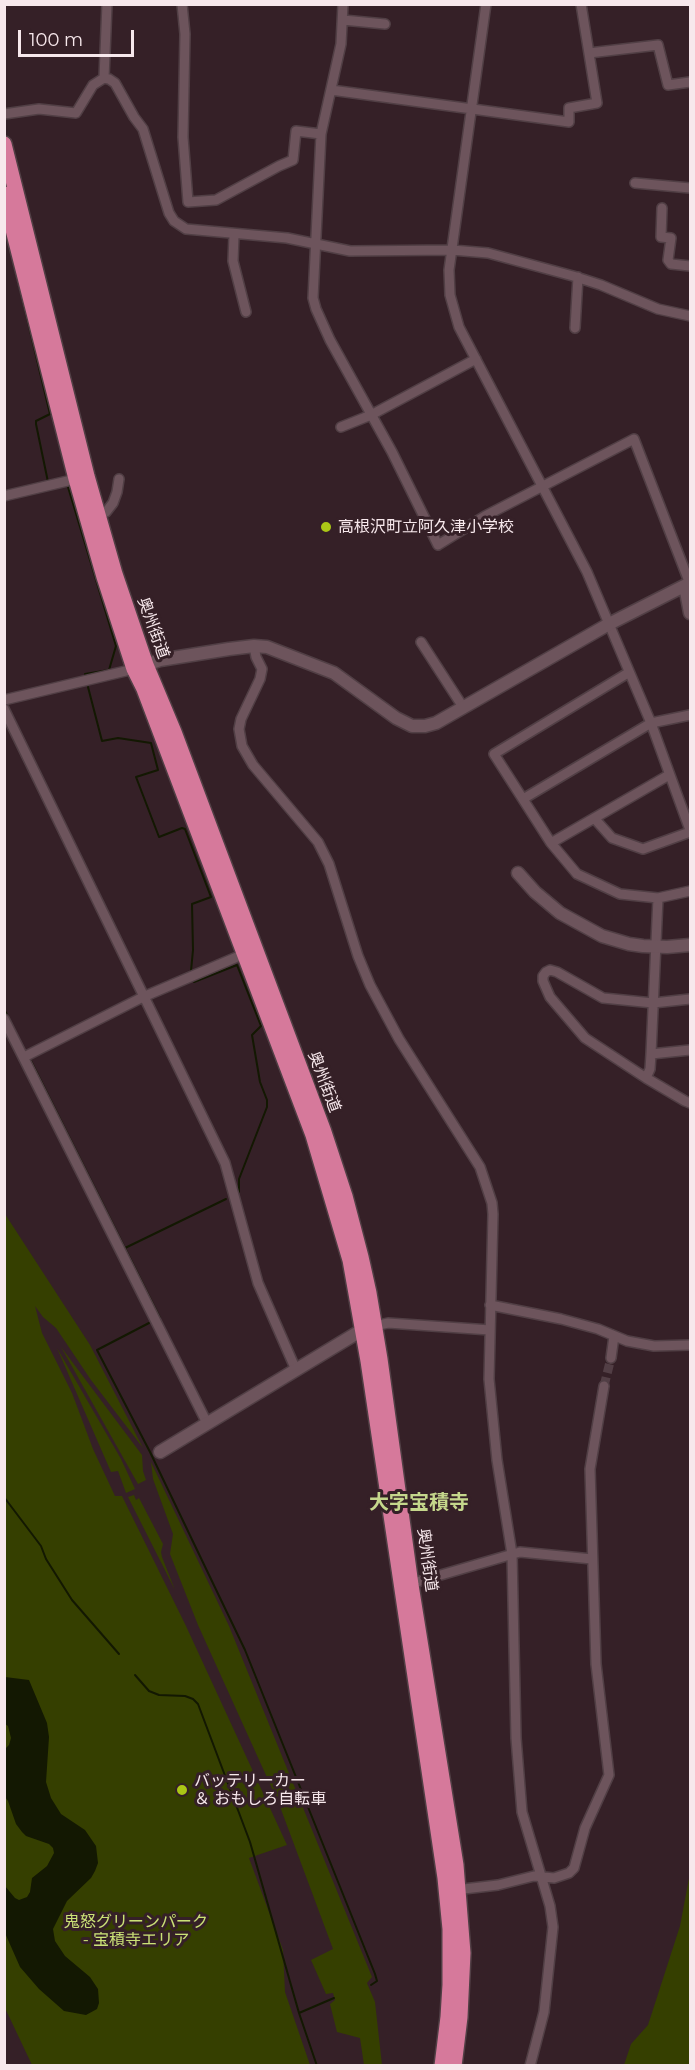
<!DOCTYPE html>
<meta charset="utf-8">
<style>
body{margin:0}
#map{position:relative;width:695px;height:2070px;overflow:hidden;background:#352027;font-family:Montserrat,sans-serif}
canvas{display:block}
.frame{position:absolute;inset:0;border:6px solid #f7e8ec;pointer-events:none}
.scale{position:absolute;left:18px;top:30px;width:116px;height:27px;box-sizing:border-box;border:3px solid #f7e8ec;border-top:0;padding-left:8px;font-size:18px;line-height:21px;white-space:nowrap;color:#f7e8ec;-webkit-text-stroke:4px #352027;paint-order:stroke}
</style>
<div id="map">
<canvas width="695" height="2070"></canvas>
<div class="frame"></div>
<div class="scale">100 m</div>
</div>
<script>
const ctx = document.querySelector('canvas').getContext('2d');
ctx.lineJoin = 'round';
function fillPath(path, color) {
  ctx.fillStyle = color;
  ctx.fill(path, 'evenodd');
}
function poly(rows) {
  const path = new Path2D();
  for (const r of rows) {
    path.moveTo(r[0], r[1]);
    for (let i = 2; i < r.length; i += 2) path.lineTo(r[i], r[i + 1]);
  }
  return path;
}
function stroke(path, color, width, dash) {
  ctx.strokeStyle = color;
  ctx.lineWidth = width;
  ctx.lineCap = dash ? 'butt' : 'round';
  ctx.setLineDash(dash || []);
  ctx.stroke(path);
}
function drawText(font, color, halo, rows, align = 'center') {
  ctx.font = font + ' Montserrat,"Noto Sans JP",sans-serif';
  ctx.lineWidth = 6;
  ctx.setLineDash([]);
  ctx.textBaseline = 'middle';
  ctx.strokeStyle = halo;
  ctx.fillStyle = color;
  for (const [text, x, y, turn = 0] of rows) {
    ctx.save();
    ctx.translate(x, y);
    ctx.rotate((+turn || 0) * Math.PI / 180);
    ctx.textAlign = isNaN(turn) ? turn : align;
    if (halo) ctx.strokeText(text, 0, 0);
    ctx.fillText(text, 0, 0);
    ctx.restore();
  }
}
fillPath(poly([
 [5,1214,90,1345,143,1448,91,1380,56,1328,43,1317,35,1306,42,1333,72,1393,93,1449,115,1496,122,1496,186,1626,287,1845,249,1858,283,1950,285,1992,310,2065,32,2065,5,2008],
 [61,1347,142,1455,143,1471,146,1480,138,1484],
 [57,1348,121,1459,135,1489,126,1493,118,1471,111,1472],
 [151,1462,229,1626,372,1977,367,1983,375,2002,382,2065,364,2065,360,2038,337,2032,330,2004,335,2000,333,1993,326,1994,311,1960,333,1949,279,1804,198,1625,170,1554,173,1534,153,1479],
 [134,1495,136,1500,139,1498,163,1544,161,1552,162,1557,175,1590,128,1497],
 [690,1873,690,2065,624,2065,631,2044,648,2025,680,1926]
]), '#353f00');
fillPath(poly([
 [5,1677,29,1680,47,1723,49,1737,46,1782,51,1798,61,1814,85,1830,96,1846,98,1863,95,1871,91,1878,67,1901,53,1929,55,1941,65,1956,90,1977,98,1989,99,2003,97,2009,86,2015,64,2011,39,1989,20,1967,5,1933,5,1886,15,1898,19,1900,27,1897,30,1892,32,1878,47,1866,54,1853,53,1848,49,1844,26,1836,22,1832,16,1824,8,1801,5,1797,5,1749,9,1745,11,1738,8,1726,5,1724]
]), '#131802');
stroke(poly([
 [11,251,50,414,36,421,36,424,48,482],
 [68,487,116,646,109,670,85,674],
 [88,687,102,741,118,738,151,743,158,770,136,777,159,837,182,828,185,829,211,897,192,904,193,950,191,971],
 [194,982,237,965,261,1026,252,1035,260,1082,267,1100,267,1107,239,1179,239,1192],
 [4,1009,24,1049],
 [31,1061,160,1318],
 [125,1248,226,1199],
 [149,1323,97,1350,150,1452,245,1650,375,1974,377,1981,371,1985],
 [4,1497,41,1546,46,1559,72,1600,119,1654],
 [135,1675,149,1691,159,1695,185,1696,193,1699,198,1704,250,1842,299,2013,317,2066],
 [299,2013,334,1998]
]), '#131802', 2);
stroke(poly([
 [604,1386,611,1358]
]), '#523e45', 9, [9, 4.5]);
const minor = poly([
 [182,4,185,34,183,137,188,202,216,200,279,166,293,160,296,131,321,134],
 [343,4,341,44,321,134,313,298,316,309,330,340,392,452,438,545,485,516,634,439,690,584],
 [486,4,449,270,450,295,459,327,587,572,651,723,690,830],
 [343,20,385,24],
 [589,53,658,45,668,85,690,82],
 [104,78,107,4],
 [331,90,569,122,569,108,597,103,581,4],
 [4,114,39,109,76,113,93,85,104,78,109,79,115,83,134,117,143,129,169,213,174,221,186,229,287,238,350,251,452,250,488,253,573,276,601,285,658,309,690,316],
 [635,183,690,188],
 [662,208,661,237,671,238,668,260,671,264,690,266],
 [234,235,233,261,246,312],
 [575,328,578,277],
 [341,427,371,415,476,359],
 [4,496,76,479],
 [98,516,106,512,113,503,117,492,119,479],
 [421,642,463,707],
 [254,646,256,657,262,669,260,679,241,719,239,729,242,746,253,765,318,842,329,864,358,956,370,985,399,1039,480,1167,492,1203,493,1214,489,1379,497,1460,512,1554,516,1738,522,1812,550,1906,553,1927,544,2012,530,2066],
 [628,673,494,754,551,843,577,874,620,894,658,898,690,891],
 [4,700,134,669],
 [4,709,225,1163,258,1283,296,1370],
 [523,799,651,723,690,715],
 [594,818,612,838,643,849,690,832],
 [551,843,669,775],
 [690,999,653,1003,603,998,557,972,550,970,546,972,543,976,543,981,550,997,585,1038,646,1078,685,1101,690,1103],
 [4,1019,207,1423],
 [651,1054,690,1050],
 [24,1057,143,997,244,954],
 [646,1078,650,1069,651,1054,658,898],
 [490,1305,561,1319,598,1329,627,1341,654,1346,690,1345],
 [370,1327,388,1323,490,1330],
 [611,1358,614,1336],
 [411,1585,420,1581,520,1552,592,1559],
 [455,1890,498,1885,534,1876,554,1878,569,1873,574,1868,585,1828,609,1775,596,1664,590,1469,604,1386]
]);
const tertiary = poly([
 [685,586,690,613],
 [140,667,160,660,229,649,254,646,267,647,334,673,396,718,412,726,425,726,436,723,609,624,690,583],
 [518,873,535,892,560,913,602,936,629,944,643,946,667,947,690,945],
 [160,1452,362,1330]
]);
const trunk = poly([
 [4,144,87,476,115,574,146,665,174,732,324,1132,345,1196,361,1257,369,1293,380,1359,411,1585,456,1865,463,1953,460,2017,454,2066],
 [4,194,76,479,104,577,134,669,144,689,313,1135,350,1260,368,1361,445,1878,450,1929,450,1985,448,2017,442,2066]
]);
stroke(minor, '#513f45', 12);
stroke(tertiary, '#513f45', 15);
stroke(trunk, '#513f45', 18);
stroke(minor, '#6d545c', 9);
stroke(tertiary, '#6d545c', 12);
stroke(trunk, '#d6799b', 15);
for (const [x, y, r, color] of [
 [326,527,6,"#abc716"],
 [182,1790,6,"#abc716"]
]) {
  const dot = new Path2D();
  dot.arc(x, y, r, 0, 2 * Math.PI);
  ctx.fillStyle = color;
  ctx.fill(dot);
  stroke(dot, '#352027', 2);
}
drawText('16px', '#f7e8ec', '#352027', [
 ["高根沢町立阿久津小学校",338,527],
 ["バッテリーカー",194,1781],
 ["＆ おもしろ自転車",194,1799]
], 'left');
drawText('16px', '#f7e8ec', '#352027', [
 ["奥州街道",153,628,70],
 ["奥州街道",324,1082,69],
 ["奥州街道",427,1560,82]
]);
drawText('16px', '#cbe277', '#352027', [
 ["鬼怒グリーンパーク",136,1922],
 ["- 宝積寺エリア",136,1940]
]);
drawText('bold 20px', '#c5d78c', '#352027', [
 ["大字宝積寺",419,1503]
]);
</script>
